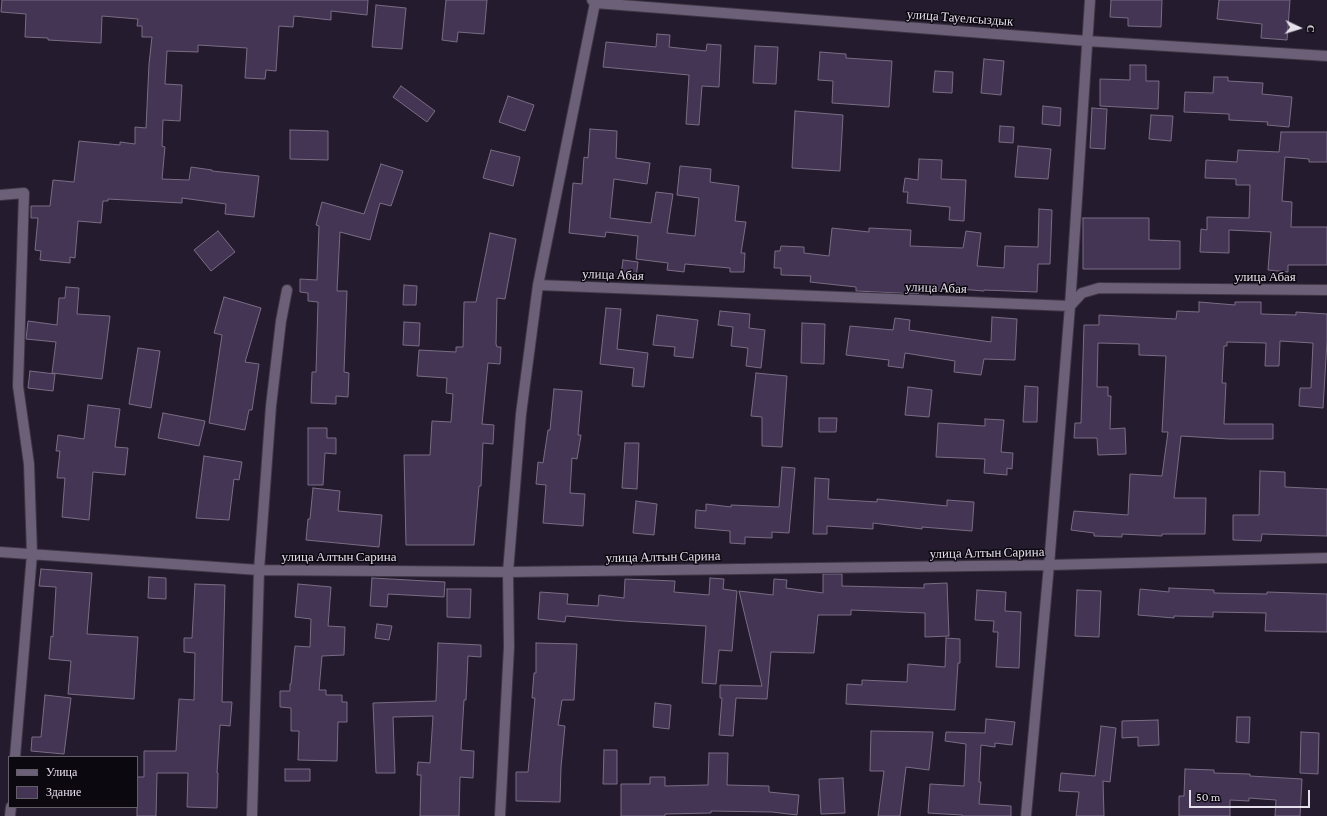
<!DOCTYPE html>
<meta charset="utf-8">
<style>
body{margin:0}
#map{position:relative;width:1327px;height:816px;overflow:hidden;background:#251b2e;font-family:"Crimson Pro",serif}
canvas{display:block}
.legend{position:absolute;left:8px;top:756px;width:130px;height:52px;box-sizing:border-box;background:#0c0810;border:1px solid #635e68;margin:0;padding:5px 7px;list-style:none;font-size:12px;color:#e6e0ed}
.legend li{display:flex;align-items:center;gap:8px;height:20px}
.legend b{width:20px;border:1px solid #635e68}
.north{position:absolute;left:1279px;top:8px;width:40px;height:40px;-webkit-text-stroke:3px #0c0810;paint-order:stroke;rotate:94deg;font-size:11px;font-weight:700;line-height:16px;text-align:center;color:#e6e0ed}
.north::after{content:'';display:block;margin:auto;width:14px;height:18px;background:#e6e0ed;clip-path:polygon(50% 0,100% 100%,50% 72%,0 100%)}
.scale{position:absolute;left:1189px;top:790px;width:121px;height:18px;box-sizing:border-box;border:2px solid #e6e0ed;border-top:0;padding-left:5px;font-size:12px;line-height:14px;white-space:nowrap;color:#e6e0ed;-webkit-text-stroke:3px #0c0810;paint-order:stroke}
</style>
<div id="map">
<canvas width="1327" height="816"></canvas>
<ul class="legend">
<li><b style="height:5px;background:#6b6077"></b>Улица</li>
<li><b style="height:11px;background:#453554"></b>Здание</li>
</ul>
<div class="north">С</div>
<div class="scale">50 m</div>
</div>
<script>
const ctx = document.querySelector('canvas').getContext('2d');
ctx.lineJoin = 'round';
function fillPath(path, color) {
  ctx.fillStyle = color;
  ctx.fill(path, 'evenodd');
}
function poly(rows) {
  const path = new Path2D();
  for (const r of rows) {
    path.moveTo(r[0], r[1]);
    for (let i = 2; i < r.length; i += 2) path.lineTo(r[i], r[i + 1]);
  }
  return path;
}
function stroke(path, color, width, dash) {
  ctx.strokeStyle = color;
  ctx.lineWidth = width;
  ctx.lineCap = dash ? 'butt' : 'round';
  ctx.setLineDash(dash || []);
  ctx.stroke(path);
}
function drawText(font, color, halo, rows, align = 'center') {
  ctx.font = font + ' "Crimson Pro",serif';
  ctx.lineWidth = 3;
  ctx.setLineDash([]);
  ctx.textBaseline = 'middle';
  ctx.strokeStyle = halo;
  ctx.fillStyle = color;
  for (const [text, x, y, turn = 0] of rows) {
    ctx.save();
    ctx.translate(x, y);
    ctx.rotate((+turn || 0) * Math.PI / 180);
    ctx.textAlign = isNaN(turn) ? turn : align;
    if (halo) ctx.strokeText(text, 0, 0);
    ctx.fillText(text, 0, 0);
    ctx.restore();
  }
}
const building = poly([
 [2,0,368,0,367,15,331,11,331,20,294,16,293,27,279,26,276,71,266,70,265,79,245,78,247,48,198,45,198,52,167,51,165,84,182,85,180,121,163,120,162,146,165,147,162,179,189,180,191,167,212,170,212,171,259,176,254,217,225,214,226,204,182,198,182,203,108,199,108,201,103,201,101,223,78,221,75,258,70,257,70,263,40,260,41,251,35,250,38,218,31,218,31,206,50,206,53,180,74,182,79,141,120,145,120,142,135,144,135,127,146,128,149,64,152,37,142,37,142,26,137,26,138,19,102,16,101,43,48,40,48,38,25,37,26,14,1,12,2,0],
 [446,0,487,0,484,34,458,32,457,42,442,40,446,0],
 [1111,0,1162,0,1161,27,1128,26,1128,18,1110,17,1111,0],
 [1219,0,1290,0,1287,40,1261,38,1262,24,1217,19,1219,0],
 [376,5,406,8,402,49,372,47,376,5],
 [657,34,670,35,669,47,706,51,707,44,721,45,719,87,702,86,699,125,686,124,689,75,603,67,606,42,656,47,657,34],
 [755,46,778,47,776,84,753,83,755,46],
 [820,52,846,54,846,58,892,61,889,107,832,103,833,81,818,80,820,52],
 [984,59,1004,61,1001,95,981,93,984,59],
 [1130,65,1146,65,1146,81,1159,81,1158,109,1100,106,1100,79,1130,80,1130,65],
 [935,71,953,72,952,93,933,92,935,71],
 [1214,77,1228,77,1228,81,1263,83,1262,94,1292,97,1289,127,1267,125,1268,122,1229,120,1229,114,1184,112,1185,92,1213,93,1214,77],
 [401,86,435,111,427,122,393,97,401,86],
 [508,96,534,105,525,131,499,122,508,96],
 [1043,106,1061,108,1060,126,1042,124,1043,106],
 [1092,108,1107,109,1105,149,1090,148,1092,108],
 [795,111,843,115,840,171,792,168,795,111],
 [1151,115,1173,116,1171,141,1149,139,1151,115],
 [1000,126,1014,127,1013,143,999,142,1000,126],
 [590,129,617,131,616,158,650,163,647,184,614,179,610,218,651,223,656,192,673,194,667,233,695,236,699,198,677,195,680,166,711,169,710,182,739,186,735,221,746,222,741,253,745,253,744,272,730,272,730,268,685,264,684,272,667,270,668,263,636,259,638,236,606,232,605,237,569,233,573,183,582,184,584,157,588,158,590,129],
 [290,130,328,131,328,160,290,159,290,130],
 [1281,132,1327,132,1327,162,1309,162,1309,159,1285,157,1282,201,1292,202,1291,227,1327,227,1327,265,1288,265,1288,272,1268,270,1271,232,1229,230,1229,253,1200,252,1201,229,1207,230,1207,217,1249,218,1250,185,1236,185,1236,179,1205,178,1206,160,1237,162,1238,150,1279,152,1281,132],
 [1018,146,1051,149,1048,179,1015,177,1018,146],
 [491,150,520,157,513,186,483,178,491,150],
 [919,159,942,160,941,179,966,180,964,221,949,220,950,207,907,203,908,192,903,192,905,178,918,180,919,159],
 [381,164,403,171,391,206,380,203,370,240,340,232,337,291,347,291,344,372,349,373,348,397,336,396,336,404,311,403,312,372,316,372,318,302,308,301,308,293,300,292,300,279,317,280,319,226,316,225,322,202,364,214,381,164],
 [1039,209,1052,210,1050,264,1038,264,1037,292,984,290,984,291,947,288,947,291,919,289,918,294,856,291,856,287,810,282,811,276,781,275,781,268,774,268,775,251,780,251,781,246,804,247,804,253,829,256,832,228,869,232,869,228,911,230,910,246,963,248,966,231,981,233,977,266,1004,268,1005,246,1038,247,1039,209],
 [1083,218,1149,218,1149,240,1180,241,1180,269,1083,269,1083,218],
 [218,231,235,252,211,271,194,250,218,231],
 [490,233,516,239,505,299,497,298,496,344,497,347,501,347,500,364,488,363,482,424,494,425,493,444,483,443,481,486,479,486,474,545,406,545,404,455,430,455,432,421,451,422,453,394,446,393,447,378,417,376,419,350,456,352,456,347,463,347,464,302,476,302,490,233],
 [623,260,638,262,636,278,621,276,623,260],
 [404,285,417,286,416,305,403,305,404,285],
 [66,287,79,288,77,314,110,316,102,379,52,373,56,342,26,339,28,321,57,325,59,298,65,298,66,287],
 [224,297,261,308,245,362,259,364,252,410,249,410,245,430,209,423,222,335,214,333,224,297],
 [1199,302,1235,305,1235,302,1261,302,1261,314,1296,315,1296,312,1327,314,1327,341,1323,408,1299,406,1300,388,1311,388,1313,343,1280,341,1279,366,1265,366,1266,343,1227,342,1227,346,1224,346,1222,383,1226,383,1224,424,1273,424,1273,439,1229,439,1181,436,1174,498,1206,498,1205,534,1162,534,1162,536,1122,534,1122,537,1094,536,1094,533,1071,530,1074,511,1128,515,1130,474,1162,476,1168,432,1162,432,1166,356,1139,355,1139,344,1098,343,1097,387,1108,387,1108,396,1111,396,1110,429,1125,428,1126,454,1098,455,1097,438,1074,438,1075,423,1081,423,1084,325,1099,325,1099,315,1176,319,1177,311,1199,312,1199,302],
 [606,308,621,309,617,349,648,353,644,387,632,386,634,368,600,364,606,308],
 [720,311,750,314,749,328,765,330,761,368,746,366,748,348,731,346,733,327,718,325,720,311],
 [657,315,698,320,693,358,674,356,675,347,653,345,657,315],
 [992,317,1017,319,1015,360,984,359,981,375,954,372,955,361,905,353,903,368,888,366,889,360,846,355,850,326,893,330,895,318,910,320,909,330,991,342,992,317],
 [404,322,420,323,419,346,403,345,404,322],
 [802,323,825,324,824,364,801,363,802,323],
 [138,348,160,351,151,408,129,404,138,348],
 [30,371,55,374,53,391,28,388,30,371],
 [756,373,787,376,782,447,762,446,762,417,751,416,756,373],
 [1025,386,1038,387,1037,422,1023,422,1025,386],
 [908,387,932,390,929,417,905,415,908,387],
 [554,389,582,391,578,435,581,435,577,459,572,458,570,493,585,494,583,526,543,523,546,485,536,484,538,462,543,463,548,430,550,430,554,389],
 [88,405,120,409,115,447,128,448,125,475,93,472,89,520,62,517,65,478,57,478,60,451,56,451,58,435,84,439,88,405],
 [163,413,205,421,199,446,158,438,163,413],
 [819,418,837,418,836,432,819,432,819,418],
 [985,419,1004,420,1001,452,1013,453,1012,469,1007,468,1007,475,984,473,985,459,936,457,938,423,985,426,985,419],
 [308,428,327,428,327,438,336,438,336,454,325,453,323,485,308,485,308,428],
 [625,443,639,443,637,489,622,488,625,443],
 [204,456,242,462,239,480,234,479,229,520,196,518,204,456],
 [782,467,795,468,789,533,772,532,772,538,745,537,745,544,730,543,730,531,695,528,696,510,706,511,706,504,731,507,731,505,779,507,782,467],
 [1260,471,1285,472,1285,487,1327,489,1327,536,1262,534,1261,541,1233,540,1233,515,1259,515,1260,471],
 [815,478,829,479,828,499,877,502,877,499,947,506,947,500,974,502,972,531,922,527,922,529,873,523,873,529,827,526,827,534,813,534,815,478],
 [313,488,340,491,338,511,382,515,379,547,306,540,308,519,310,519,313,488],
 [636,501,657,504,654,535,633,533,636,501],
 [41,569,92,573,87,634,138,637,134,699,68,694,71,661,49,659,51,636,53,637,56,587,39,586,41,569],
 [823,574,842,574,842,586,924,588,924,584,947,583,949,636,925,637,925,613,851,610,851,615,818,615,814,653,771,652,767,699,736,698,733,736,719,735,722,698,720,698,720,685,762,686,739,591,773,595,774,579,787,580,786,588,823,593,823,574],
 [149,577,166,578,166,599,148,598,149,577],
 [372,578,445,582,444,597,388,594,387,607,370,606,372,578],
 [710,578,724,579,723,589,737,591,732,651,719,650,716,684,702,683,706,626,623,621,566,616,565,622,538,619,540,592,568,594,567,604,598,606,599,595,624,598,625,579,675,581,674,592,709,595,710,578],
 [195,584,225,585,222,702,232,702,230,726,220,725,217,773,218,773,217,808,187,807,188,773,157,773,156,816,137,816,137,777,144,777,144,751,176,751,179,699,194,700,195,653,184,652,184,638,192,638,195,584],
 [298,584,331,587,328,626,345,627,344,655,322,656,319,690,326,690,326,695,342,695,342,702,347,702,347,722,338,722,337,761,298,760,299,731,291,731,291,708,280,707,280,691,290,691,290,684,291,684,295,646,310,647,311,619,295,617,298,584],
 [1169,588,1214,590,1214,593,1267,594,1267,592,1327,594,1327,632,1265,631,1266,613,1213,612,1213,617,1174,616,1174,618,1138,615,1140,589,1169,592,1169,588],
 [447,589,471,589,470,618,447,617,447,589],
 [977,590,1006,592,1005,611,1021,612,1019,668,996,667,998,632,993,632,994,621,975,620,977,590],
 [1077,590,1101,591,1099,637,1075,636,1077,590],
 [377,624,392,626,389,640,375,638,377,624],
 [946,638,960,639,960,663,958,663,955,710,846,704,847,684,862,685,862,680,907,682,908,664,945,667,946,638],
 [438,643,481,645,481,657,468,656,466,700,464,700,461,750,474,751,473,778,460,777,459,816,420,816,421,775,417,775,418,762,430,763,433,716,393,717,395,773,376,773,373,703,436,701,438,643],
 [536,643,577,644,574,700,562,700,558,725,565,726,561,767,560,802,516,801,516,772,528,772,535,698,532,698,534,673,536,673,536,643],
 [45,695,71,698,64,754,31,751,32,737,41,737,45,695],
 [655,703,671,705,669,729,653,727,655,703],
 [1237,717,1250,717,1249,743,1236,742,1237,717],
 [986,719,1015,722,1012,745,995,743,995,747,981,745,979,782,981,782,979,804,1011,806,1011,816,962,816,962,815,928,813,930,784,964,786,966,744,945,741,946,732,985,733,986,719],
 [1158,720,1159,745,1138,746,1138,737,1122,738,1122,721,1158,720],
 [1101,726,1116,728,1110,782,1103,781,1104,816,1076,816,1079,792,1059,791,1061,773,1095,776,1101,726],
 [871,731,933,732,929,770,906,767,900,816,878,816,884,771,870,771,871,731],
 [1301,732,1319,733,1318,774,1300,773,1301,732],
 [604,750,617,750,617,784,603,784,604,750],
 [709,753,728,753,727,785,769,786,769,792,799,795,797,815,772,812,711,811,711,813,665,814,665,816,621,816,621,784,650,784,650,777,665,777,665,786,708,785,709,753],
 [285,769,310,769,310,781,285,781,285,769],
 [1185,769,1214,770,1214,773,1250,774,1250,776,1302,779,1300,816,1275,816,1276,800,1249,798,1249,801,1230,800,1230,816,1179,816,1179,796,1184,796,1185,769],
 [843,778,845,813,821,814,819,779,843,778]
]);
fillPath(building, '#453554');
stroke(building, '#786d84', 1);
const minor = poly([
 [592,0,595,3,1087,41,1327,56],
 [0,195,24,193,18,386,29,464,32,554,15,757],
 [538,285,1070,306,1082,293,1099,288,1327,290],
 [0,552,259,570,508,572,1049,565,1327,558],
 [10,816,11,807],
 [252,816,259,570,271,406,281,321,287,290],
 [500,816,509,647,508,572,521,414,538,285,595,3],
 [1026,816,1049,565,1070,306,1090,0]
]);
stroke(minor, '#3e3645', 12);
stroke(minor, '#6b6077', 10);
drawText('13px', '#e6e0ed', '#0c0810', [
 ["улица Тауелсыздык",960,18,4],
 ["улица Абая",613,275,2],
 ["улица Абая",1265,277],
 ["улица Абая",936,288,2],
 ["улица Алтын Сарина",987,553,-1],
 ["улица Алтын Сарина",339,557],
 ["улица Алтын Сарина",663,557,-1]
]);
</script>
